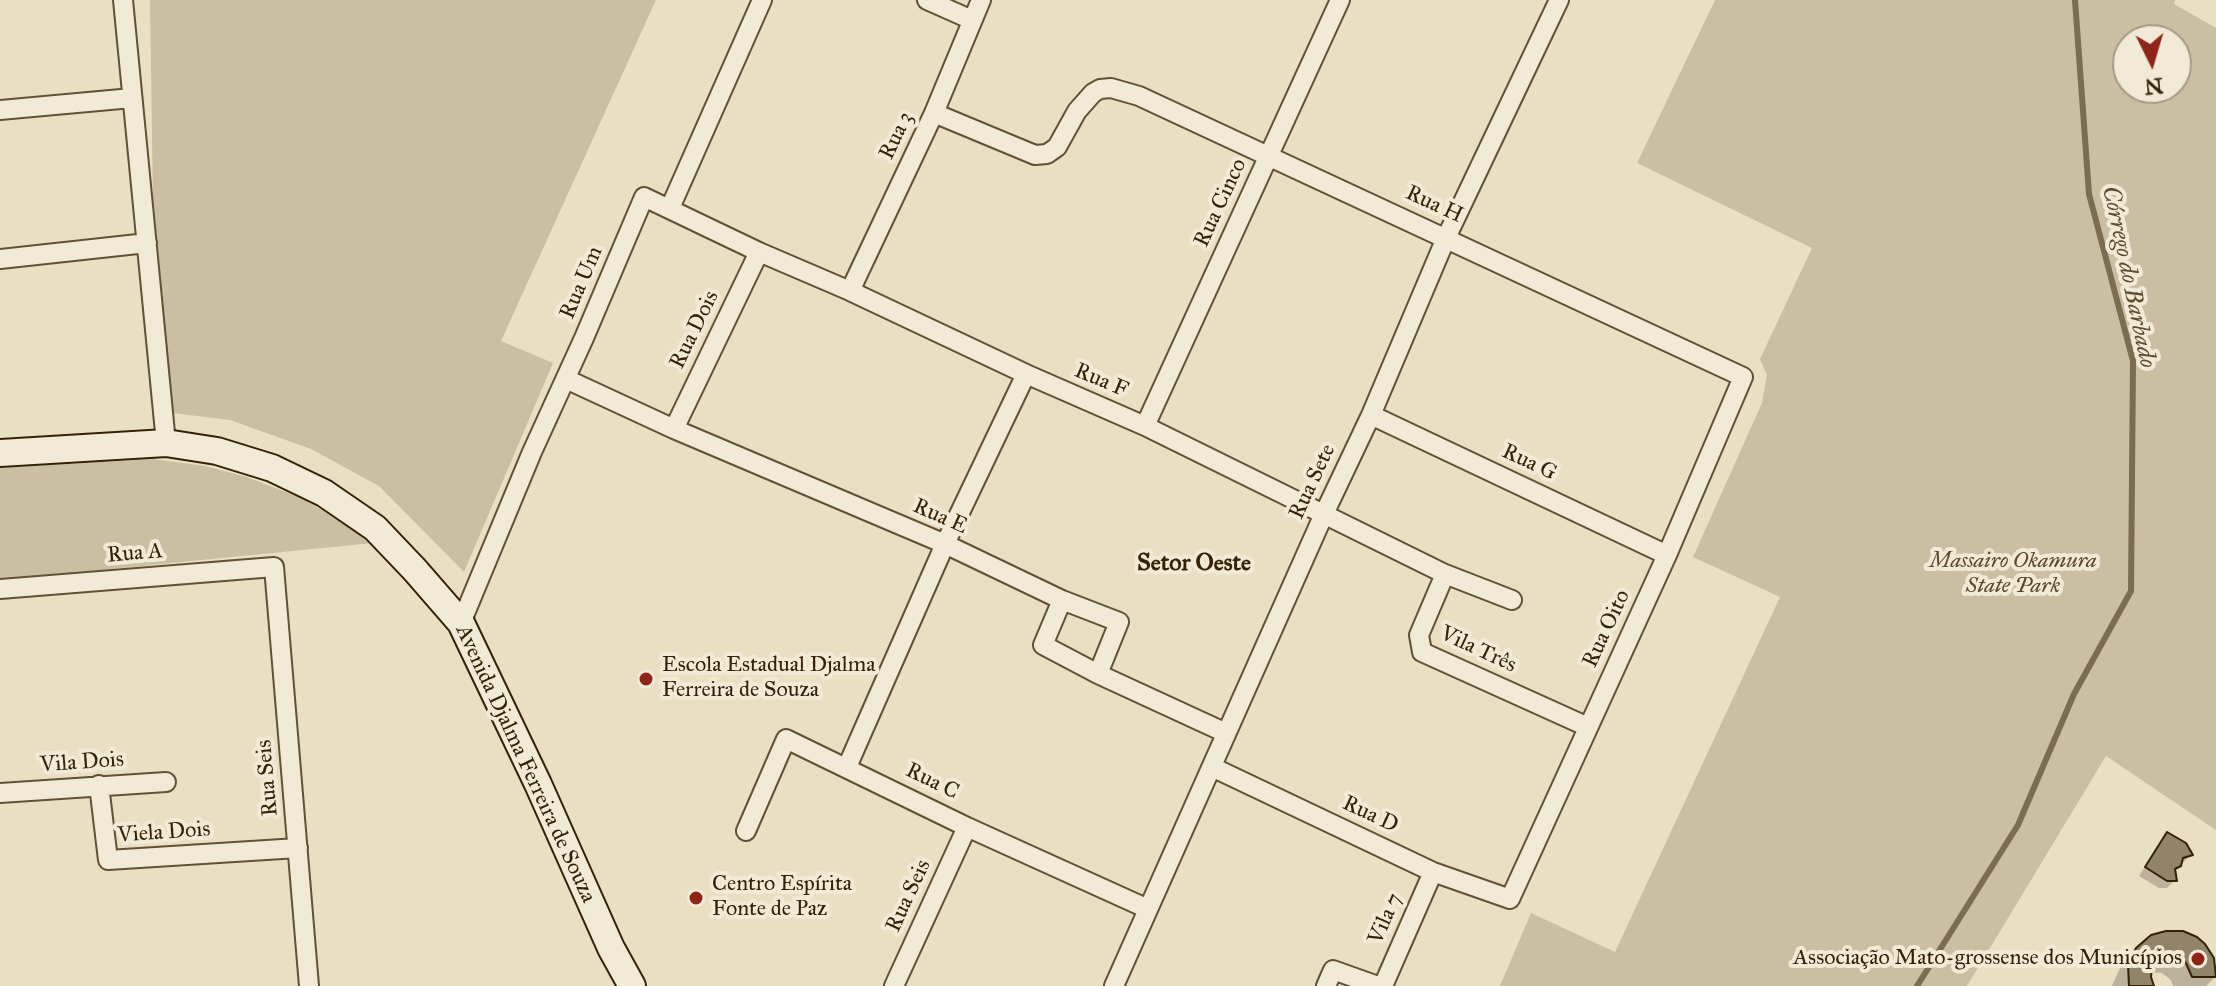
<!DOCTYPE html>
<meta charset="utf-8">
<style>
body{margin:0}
#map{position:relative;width:2216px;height:986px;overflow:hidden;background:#e9dfc2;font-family:"IM FELL Great Primer",serif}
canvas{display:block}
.north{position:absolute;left:2112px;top:24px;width:80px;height:80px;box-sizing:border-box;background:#f1ead7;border:2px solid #a59a83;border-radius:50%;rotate:175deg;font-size:22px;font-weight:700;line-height:32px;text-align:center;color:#342206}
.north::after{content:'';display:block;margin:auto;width:28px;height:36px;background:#8f2418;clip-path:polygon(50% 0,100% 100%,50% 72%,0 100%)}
</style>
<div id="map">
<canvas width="2216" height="986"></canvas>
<div class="north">N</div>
</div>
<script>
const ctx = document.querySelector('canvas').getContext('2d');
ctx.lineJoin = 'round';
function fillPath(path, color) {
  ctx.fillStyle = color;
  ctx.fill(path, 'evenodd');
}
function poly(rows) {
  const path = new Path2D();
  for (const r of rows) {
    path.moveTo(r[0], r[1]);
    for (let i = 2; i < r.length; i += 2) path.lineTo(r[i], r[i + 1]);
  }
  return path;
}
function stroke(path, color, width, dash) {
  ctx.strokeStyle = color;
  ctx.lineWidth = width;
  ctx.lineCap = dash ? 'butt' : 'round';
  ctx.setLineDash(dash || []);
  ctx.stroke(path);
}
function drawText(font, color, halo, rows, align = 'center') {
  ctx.font = font + ' "IM FELL Great Primer",serif';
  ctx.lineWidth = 8;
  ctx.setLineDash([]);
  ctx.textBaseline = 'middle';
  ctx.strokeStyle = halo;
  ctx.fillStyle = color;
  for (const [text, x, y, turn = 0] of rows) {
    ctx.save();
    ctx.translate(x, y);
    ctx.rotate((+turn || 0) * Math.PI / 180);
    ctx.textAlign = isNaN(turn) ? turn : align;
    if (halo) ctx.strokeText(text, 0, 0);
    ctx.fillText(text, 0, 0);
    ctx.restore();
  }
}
fillPath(poly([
 [150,0,656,0,501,341,553,363,464,572,379,486,311,449,230,420,156,411],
 [1715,0,2175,0,2174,4,2216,28,2216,830,2106,756,1967,986,1500,986,1531,913,1615,952,1780,597,1693,557,1762,403,1767,375,1760,359,1812,248,1637,163],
 [2128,40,2176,40,2176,88,2128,88],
 [153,459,205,466,247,477,306,500,373,543,0,580,0,468]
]), '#cabfa2');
fillPath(poly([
 [2168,834,2191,855,2173,872,2175,880,2167,888,2159,888,2139,876,2160,843],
 [2152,937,2215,977,2206,986,2173,986,2171,980,2162,973,2150,972,2152,986,2112,986,2120,968]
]), '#0003');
stroke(poly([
 [1917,986,2018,825,2074,694,2131,591,2133,361,2089,194,2075,0]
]), '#7b6d50', 6);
const building = poly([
 [2167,832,2186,843,2193,855,2183,858,2181,866,2175,869,2177,881,2167,881,2145,867,2167,832],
 [2166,931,2183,931,2197,937,2205,944,2214,958,2216,977,2192,977,2185,961,2180,957,2170,955,2160,959,2152,967,2151,977,2154,986,2129,986,2128,965,2136,948,2151,935,2166,931]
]);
fillPath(building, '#928468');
stroke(building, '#342206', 2);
const minor = poly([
 [123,0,166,443],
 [927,0,972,20],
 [0,110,132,98],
 [934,113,1035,155,1047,154,1057,147,1077,111,1093,93,1100,89,1111,88,1139,96,1743,377,1667,555,1510,899,1433,872,1212,767],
 [670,208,762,0],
 [0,259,147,243],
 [850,291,934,113,981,0],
 [566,379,674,429,945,544,1062,600,1043,645,1098,674,1226,733],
 [1371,415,1667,555],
 [1145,426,1340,0],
 [674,429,759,252],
 [1445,574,1419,635,1422,652,1588,727],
 [0,589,274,567,309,986],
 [1062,600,1119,622,1098,674],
 [461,623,532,452,584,338,644,197,759,252,850,291,1026,374,1145,426,1445,574,1512,600],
 [847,767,945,544,1026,374],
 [99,785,108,860,298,848],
 [0,793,166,782],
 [746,831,786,739,967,827,1148,909],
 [894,986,967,827],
 [1114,986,1324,514,1371,415,1446,238,1559,0],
 [1326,986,1333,970,1378,986],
 [1383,986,1433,872]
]);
const secondary = poly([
 [0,453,166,443,217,451,272,468,324,493,375,528,415,570,461,623,538,784,611,948,632,986]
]);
stroke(minor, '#615135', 22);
stroke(secondary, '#342206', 30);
stroke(minor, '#f1ead7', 18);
stroke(secondary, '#f1ead7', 26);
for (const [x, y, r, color] of [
 [646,679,8,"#8f2418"],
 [696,898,8,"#8f2418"],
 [2198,959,8,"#8f2418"]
]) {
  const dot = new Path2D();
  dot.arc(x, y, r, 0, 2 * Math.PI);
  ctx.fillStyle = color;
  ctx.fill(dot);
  stroke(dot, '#f1ead7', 3);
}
drawText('22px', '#342206', '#f1ead7', [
 ["Rua 3",897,136,-64],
 ["Rua Cinco",1221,203,-65],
 ["Rua H",1434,205,25],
 ["Rua Um",582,283,-67],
 ["Rua Dois",695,330,-64],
 ["Rua F",1101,381,23],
 ["Rua G",1529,463,25],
 ["Rua Sete",1313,482,-65],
 ["Rua E",940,517,24],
 ["Rua A",135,554,-5],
 ["Rua Oito",1607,629,-65],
 ["Vila Três",1478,650,25],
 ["Vila Dois",82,763,-4],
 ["Avenida Djalma Ferreira de Souza",525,764,65],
 ["Rua Seis",268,778,-95],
 ["Rua C",932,782,26],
 ["Rua D",1370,815,25],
 ["Viela Dois",164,833,-4],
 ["Rua Seis",909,896,-65],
 ["Vila 7",1386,919,-66]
]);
drawText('italic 22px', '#5a492d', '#f1ead7', [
 ["Massairo Okamura",2013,562],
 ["State Park",2013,587]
]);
drawText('22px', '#342206', '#f1ead7', [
 ["Escola Estadual Djalma",662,666],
 ["Ferreira de Souza",662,691],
 ["Centro Espírita",712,885],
 ["Fonte de Paz",712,910],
 ["Associação Mato-grossense dos Municípios",2182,959,"right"]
], 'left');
drawText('italic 24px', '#5e4e31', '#f1ead7', [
 ["Córrego do Barbado",2128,277,78]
]);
drawText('bold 24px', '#342206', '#f1ead7', [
 ["Setor Oeste",1194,564]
]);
</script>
